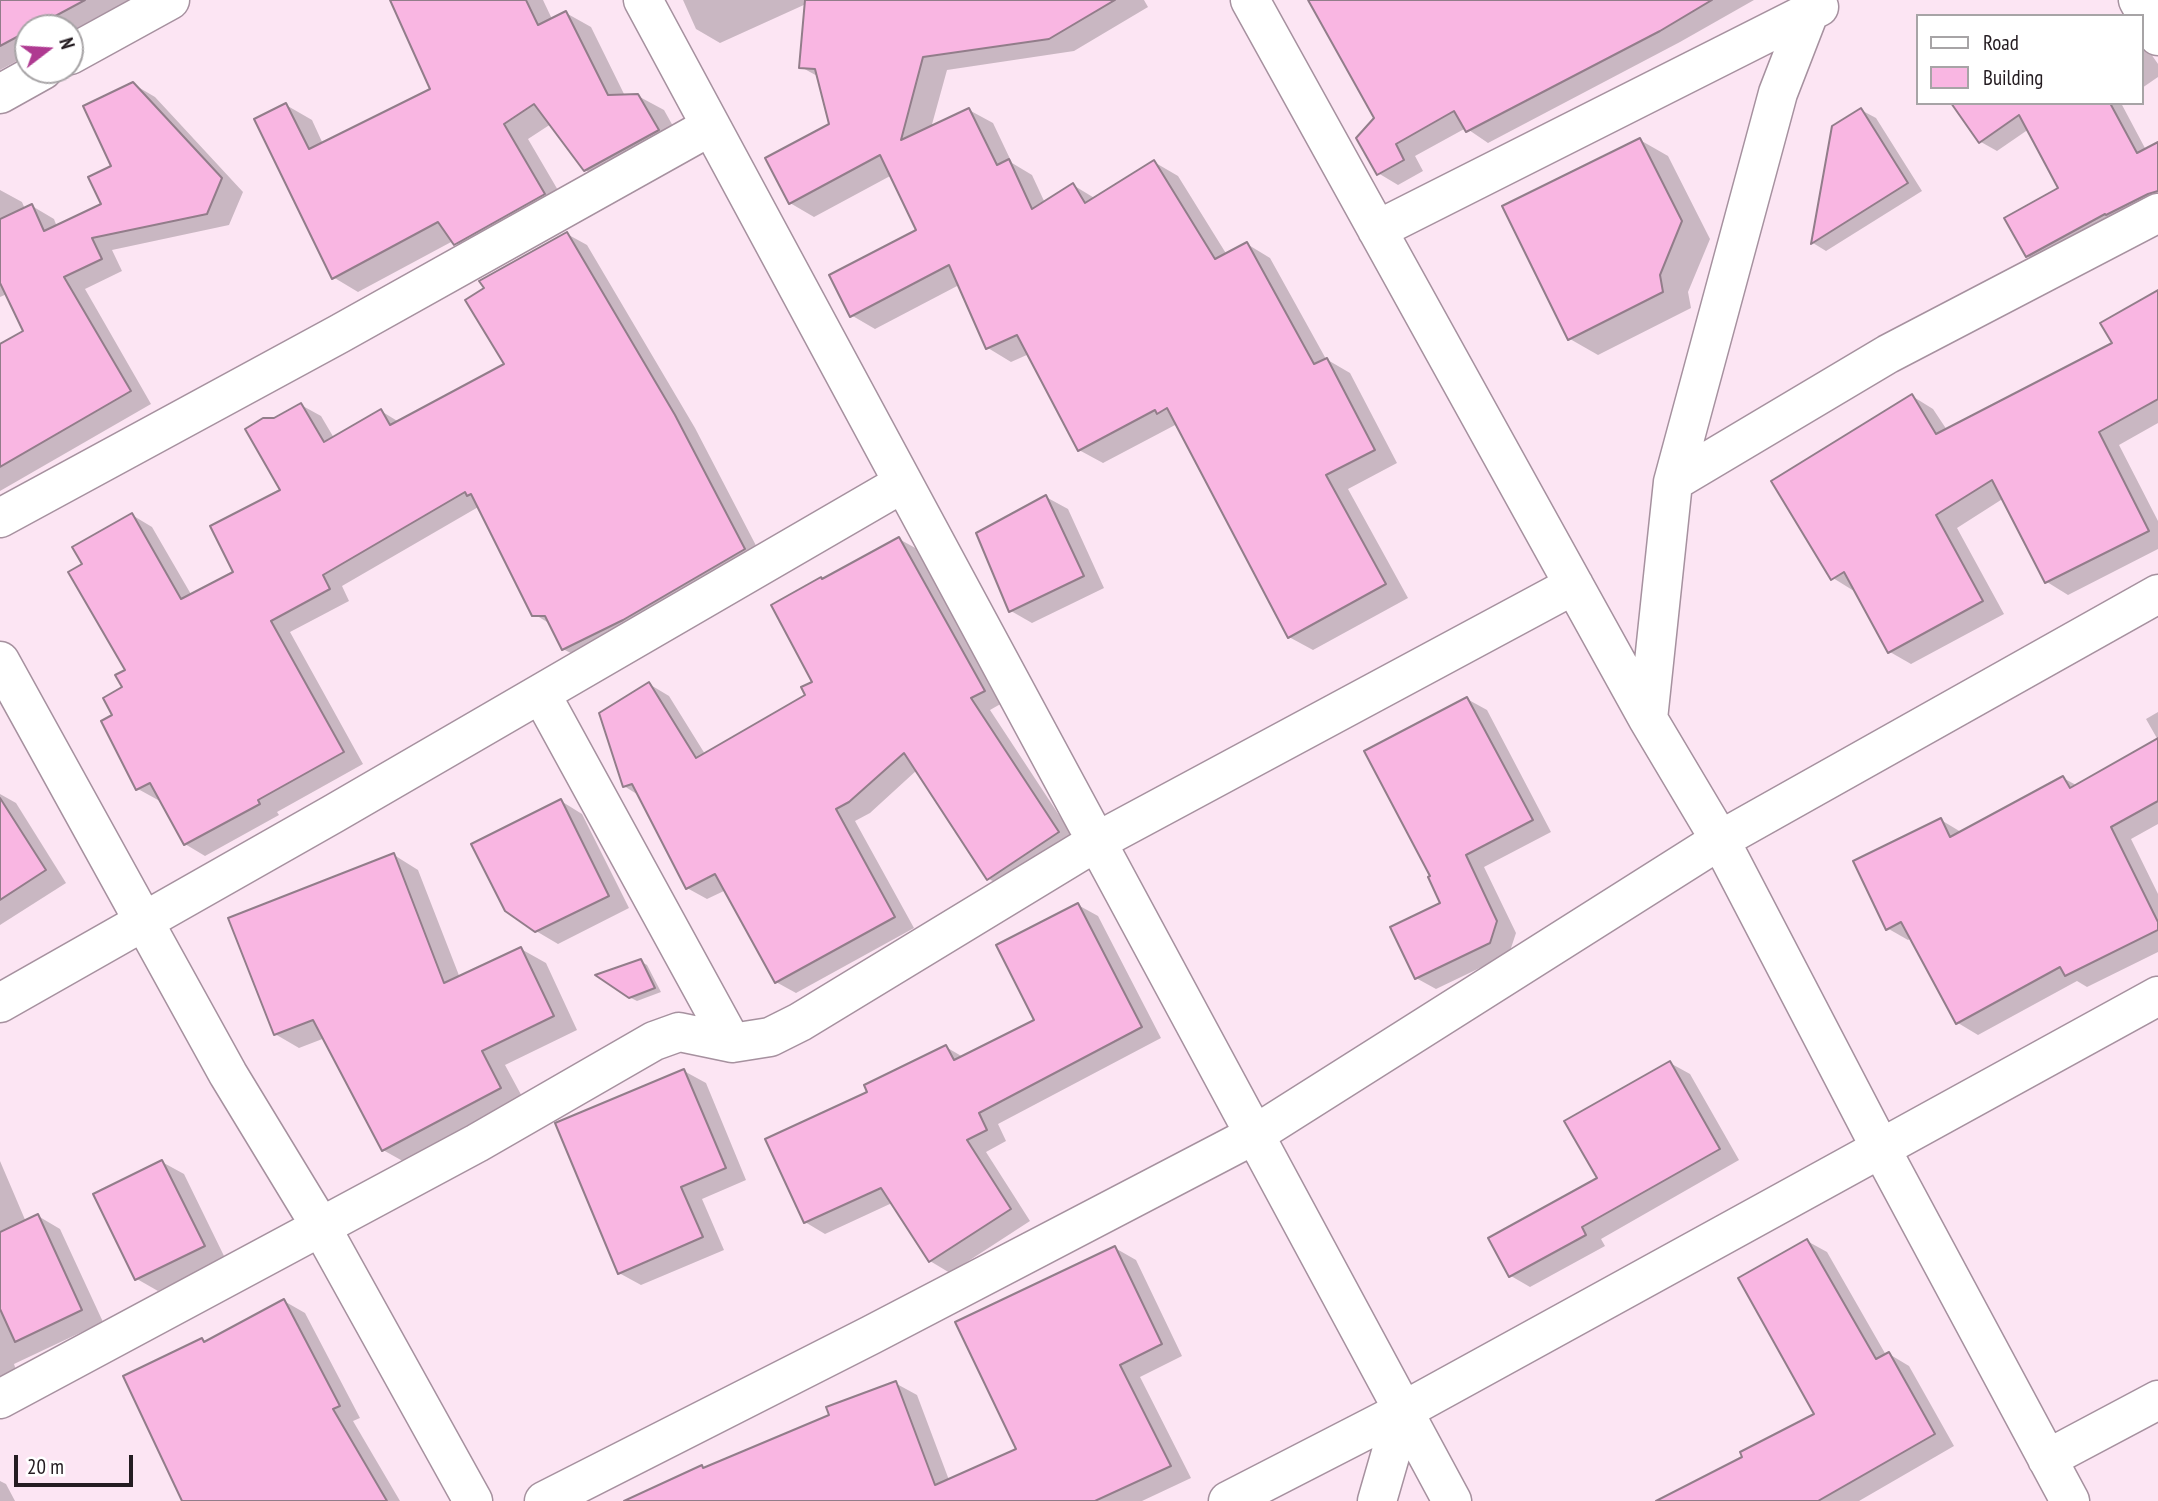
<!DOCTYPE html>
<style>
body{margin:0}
#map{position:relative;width:2158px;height:1501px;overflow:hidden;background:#fce5f3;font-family:"PT Sans Narrow",sans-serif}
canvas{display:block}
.legend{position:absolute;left:1916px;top:14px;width:228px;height:91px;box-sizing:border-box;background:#fff;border:2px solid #a7a4a6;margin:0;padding:9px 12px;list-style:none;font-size:21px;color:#241c21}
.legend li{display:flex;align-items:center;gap:14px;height:35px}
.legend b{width:35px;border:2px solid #a7a4a6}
.north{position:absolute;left:14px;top:14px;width:70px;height:70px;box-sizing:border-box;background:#fff;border:2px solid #a7a4a6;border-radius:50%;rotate:73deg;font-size:19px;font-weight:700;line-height:28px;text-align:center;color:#241c21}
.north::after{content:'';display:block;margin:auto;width:24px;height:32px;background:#af3a91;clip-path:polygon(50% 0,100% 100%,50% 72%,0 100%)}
.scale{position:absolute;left:14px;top:1455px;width:119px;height:32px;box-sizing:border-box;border:4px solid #241c21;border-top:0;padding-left:9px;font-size:21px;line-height:24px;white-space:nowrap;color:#241c21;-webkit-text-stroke:5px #fff;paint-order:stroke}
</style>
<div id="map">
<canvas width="2158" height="1501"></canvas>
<ul class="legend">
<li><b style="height:9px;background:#fff"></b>Road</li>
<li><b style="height:19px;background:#f9b6e2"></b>Building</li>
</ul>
<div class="north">N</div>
<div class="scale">20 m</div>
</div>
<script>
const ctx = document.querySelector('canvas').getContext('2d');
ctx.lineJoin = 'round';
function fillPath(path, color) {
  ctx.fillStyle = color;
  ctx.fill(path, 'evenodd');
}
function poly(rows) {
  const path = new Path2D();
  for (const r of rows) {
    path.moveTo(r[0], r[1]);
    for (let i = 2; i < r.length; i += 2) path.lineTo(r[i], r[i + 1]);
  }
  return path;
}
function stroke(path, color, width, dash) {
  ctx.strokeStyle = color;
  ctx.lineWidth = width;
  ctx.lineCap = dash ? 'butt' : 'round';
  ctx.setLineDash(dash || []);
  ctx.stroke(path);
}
fillPath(poly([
 [0,0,129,0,70,32,70,28,28,28,28,55,0,70],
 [392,0,543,0,552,19,566,13,591,27,625,96,638,96,664,110,683,144,611,184,585,170,551,124,528,139,569,209,480,258,453,241,358,292,333,277,286,105,312,120,323,144,432,90],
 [683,0,1144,0,1148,7,1074,51,947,70,931,128,969,110,993,123,1012,163,1032,175,1045,203,1073,185,1096,199,1154,162,1178,176,1227,255,1247,244,1270,258,1326,359,1350,373,1397,463,1348,489,1408,598,1313,650,1289,637,1177,424,1103,463,1079,450,1029,354,1011,362,988,348,959,285,875,329,851,315,919,231,892,175,814,217,790,203,831,125,819,77,801,67,806,4,720,43,696,29],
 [1316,0,1754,0,1680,42,1488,143,1466,128,1415,156,1423,171,1398,185,1378,173,1376,119],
 [2142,41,2158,64,2158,77,2142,88],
 [133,84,155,97,243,192,229,225,112,250,122,271,85,289,151,404,0,491,0,346,25,331,7,294,0,297,0,190,22,202,25,209,32,206,54,219,57,227,103,205],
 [1953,103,2121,103,2146,150,2158,144,2158,206,2045,265,2028,256,2060,189,2029,129,1997,151,1981,142],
 [1861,110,1876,118,1922,191,1826,251,1813,243,1834,127],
 [1640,140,1668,156,1710,239,1688,292,1691,308,1598,355,1570,339],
 [567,234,587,245,695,428,764,561,584,660,563,649,552,625,534,614,480,506,342,586,349,601,290,632,363,764,277,812,279,815,205,856,185,844,161,799,158,800,138,789,114,716,124,688,128,670,84,565,132,515,152,527,192,596,236,573,282,491,274,420,301,405,321,416,334,438,381,411,399,422,507,365],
 [2158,292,2158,423,2119,445,2158,521,2158,549,2068,595,2047,582,2004,498,1957,528,2004,614,1911,664,1890,652,1854,591,1833,578,1912,396,1933,409,1947,430,2114,344],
 [1046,497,1068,509,1104,588,1032,623,1011,611],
 [899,539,919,550,1004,702,990,710,1078,844,1009,890,989,879,917,770,870,813,855,821,914,928,796,993,776,982,726,890,707,899,687,888,640,796,624,786,649,684,669,696,705,754,807,696,814,682,824,581],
 [1467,699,1487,710,1551,832,1484,867,1516,933,1509,954,1436,989,1416,978,1443,903,1433,877],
 [2158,712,2158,824,2131,839,2158,894,2158,952,2087,987,2077,981,1978,1035,1958,1023,1912,938,1908,940,1887,928,1941,820,1961,832,2063,778,2078,786,2158,740,2146,719],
 [0,794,16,803,66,883,0,925],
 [561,801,582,814,629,908,558,944,536,931],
 [394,855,418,870,460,978,521,949,546,963,577,1030,505,1065,525,1102,408,1164,383,1150,325,1038,299,1048,275,1034],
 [1078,905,1098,916,1161,1038,998,1124,1006,1141,986,1152,1030,1221,950,1273,930,1261,892,1203,825,1234,805,1222,869,1092,946,1047,963,1057,1036,1021],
 [640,961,647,965,661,992,637,1001,629,997],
 [1670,1063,1690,1074,1739,1160,1601,1239,1605,1246,1530,1287,1511,1276,1599,1178],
 [684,1071,706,1083,746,1180,702,1199,724,1250,641,1285,619,1273],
 [0,1161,26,1222,38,1216,60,1229,103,1322,14,1364,16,1370,0,1379],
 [162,1162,184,1174,225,1258,158,1291,137,1279],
 [1807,1241,1827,1252,1886,1355,1889,1354,1909,1366,1954,1446,1859,1501,1660,1501,1745,1458,1817,1415],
 [1115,1248,1136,1260,1182,1356,1140,1377,1191,1478,1142,1501,628,1501,702,1467,706,1469,831,1416,895,1383,917,1395,949,1480,1018,1450],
 [284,1301,305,1313,360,1418,353,1421,400,1501,184,1501,202,1340,206,1343],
 [0,1481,6,1484,15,1501,0,1501]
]), '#0003');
const building = poly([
 [0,0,85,0,33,28,28,28,28,31,0,46,0,0],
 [390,0,526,0,538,25,566,11,608,95,638,94,659,130,584,171,534,104,504,124,545,194,454,245,438,222,332,279,254,119,286,103,309,149,430,89,390,0],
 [805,0,1115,0,1049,39,923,57,901,140,969,108,997,165,1009,159,1032,209,1073,183,1085,203,1154,160,1215,259,1247,242,1314,364,1327,358,1375,450,1326,475,1386,584,1288,638,1167,408,1157,414,1155,410,1078,451,1017,335,986,349,949,265,850,317,829,275,916,230,880,155,789,204,765,158,829,124,815,69,799,68,805,0],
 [1308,0,1712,0,1660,31,1466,132,1454,111,1396,144,1404,160,1377,175,1356,138,1374,118,1308,0],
 [133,82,222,178,207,214,92,238,102,259,64,277,131,391,0,467,0,344,23,331,0,283,0,219,32,204,44,231,101,204,88,177,111,166,83,106,133,82],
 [1951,103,2110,103,2137,153,2158,142,2158,191,2148,194,2106,215,2105,214,2026,257,2004,218,2058,188,2019,115,1979,143,1951,103],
 [1861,108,1908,183,1811,244,1832,126,1861,108],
 [1640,138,1682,221,1660,275,1663,292,1568,340,1502,206,1640,138],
 [567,232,675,415,745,549,623,620,562,650,545,616,532,616,471,494,467,496,465,492,323,575,330,589,271,621,344,752,258,800,260,804,184,845,150,783,136,790,101,721,112,715,103,698,122,687,115,675,125,670,68,572,82,564,72,547,132,513,181,599,233,572,210,526,280,490,245,429,263,418,274,418,301,403,324,442,381,409,390,425,504,364,465,300,484,288,479,281,567,232],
 [2158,290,2158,399,2099,432,2149,531,2045,583,1992,480,1936,515,1983,601,1888,653,1844,572,1831,580,1771,481,1912,394,1936,434,2112,343,2100,323,2158,290],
 [1046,495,1084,576,1009,612,976,533,1046,495],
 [899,537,985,691,971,698,1059,832,987,880,904,753,849,802,836,809,895,917,775,983,715,874,686,889,632,784,623,787,599,713,649,682,696,758,805,695,801,687,812,682,771,605,821,577,822,579,899,537],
 [1467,697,1533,820,1466,855,1497,921,1490,943,1415,979,1390,927,1440,903,1428,877,1430,876,1364,751,1467,697],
 [2158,738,2158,801,2111,827,2158,922,2158,930,2065,976,2060,967,1956,1024,1901,922,1886,930,1853,861,1941,818,1950,837,2063,776,2070,788,2158,738],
 [0,798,46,870,0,900,0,798],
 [561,799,609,896,535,932,505,911,471,844,561,799],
 [394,853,444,983,521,947,554,1016,482,1051,501,1088,382,1151,313,1020,274,1035,228,918,394,853],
 [1078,903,1142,1027,979,1113,987,1130,967,1140,1011,1209,929,1262,881,1188,804,1223,765,1139,867,1092,864,1085,946,1045,954,1060,1034,1020,996,945,1078,903],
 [641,959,655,988,629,998,595,975,641,959],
 [1670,1061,1720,1149,1582,1227,1586,1235,1509,1277,1488,1238,1597,1178,1564,1121,1670,1061],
 [684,1069,726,1168,681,1187,703,1237,618,1274,555,1123,684,1069],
 [162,1160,205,1246,135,1280,93,1194,162,1160],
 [38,1214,82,1310,15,1342,0,1309,0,1232,38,1214],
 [1807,1239,1876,1359,1889,1352,1935,1434,1818,1501,1656,1501,1742,1457,1740,1452,1814,1414,1738,1278,1807,1239],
 [1115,1246,1162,1344,1120,1365,1171,1466,1095,1501,624,1501,702,1465,703,1468,829,1415,826,1407,896,1381,935,1485,1016,1449,955,1322,1115,1246],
 [284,1299,340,1406,333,1409,387,1501,182,1501,123,1376,202,1338,204,1342,284,1299]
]);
fillPath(building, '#f9b6e2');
stroke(building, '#927d8a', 2);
const minor = poly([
 [643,0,1452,1501],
 [1250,0,1648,719,1720,840,1881,1149,2070,1501],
 [2138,0,2158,36],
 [70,55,170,0],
 [0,94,43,70],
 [1377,230,1819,7],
 [1673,482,1888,354,2158,213],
 [0,518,339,334,711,126],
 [0,661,228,1074,321,1227,473,1501],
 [541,694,732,1043],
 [1648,719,1673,482,1778,93,1814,0],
 [0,1003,333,814,903,483],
 [0,1399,477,1143,654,1041,679,1032,732,1043,770,1037,800,1022,1096,842,1574,585],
 [2047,1459,2158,1400],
 [544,1501,871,1335,1254,1135,1720,840,2158,594],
 [1228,1501,1403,1411,2158,996],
 [1377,1501,1403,1411]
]);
stroke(minor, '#a6919f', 41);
stroke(minor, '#fff', 38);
</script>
